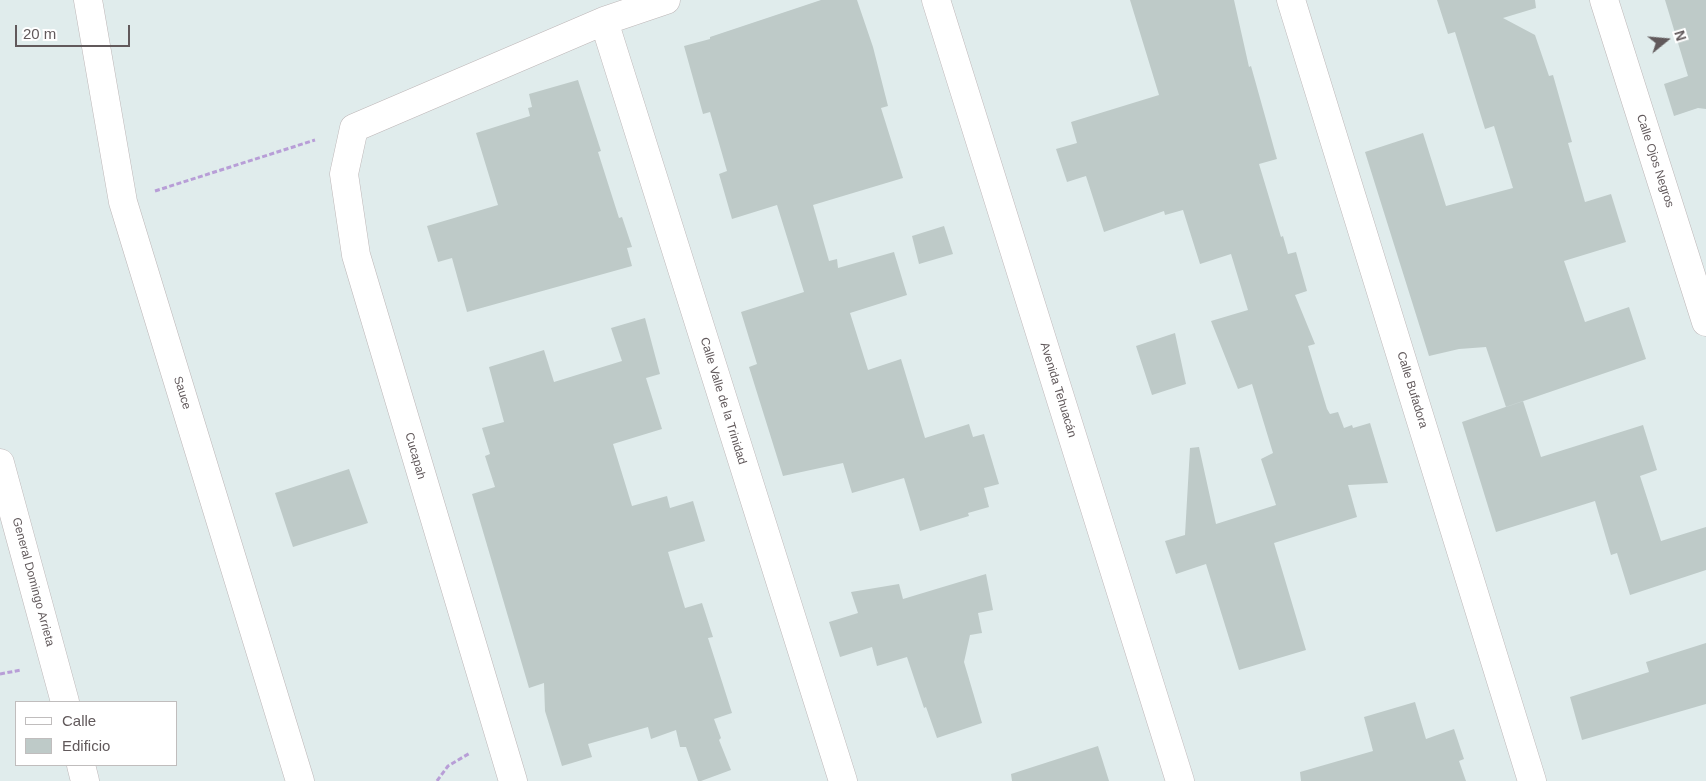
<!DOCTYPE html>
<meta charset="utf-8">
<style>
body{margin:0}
#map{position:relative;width:1706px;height:781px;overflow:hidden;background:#e0ecec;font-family:Arial,sans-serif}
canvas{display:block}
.legend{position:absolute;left:15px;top:701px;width:162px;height:65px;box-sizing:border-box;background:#fff;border:1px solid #c0bdbd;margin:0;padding:6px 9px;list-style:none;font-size:15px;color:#61595b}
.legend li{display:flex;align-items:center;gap:10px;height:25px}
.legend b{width:25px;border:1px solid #c0bdbd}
.north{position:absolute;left:1641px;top:15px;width:50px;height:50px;-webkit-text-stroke:4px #fff;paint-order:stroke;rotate:73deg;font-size:14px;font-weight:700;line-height:20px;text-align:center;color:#61595b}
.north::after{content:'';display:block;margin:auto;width:18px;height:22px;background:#61595b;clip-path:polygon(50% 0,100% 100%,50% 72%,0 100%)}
.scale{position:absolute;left:15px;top:25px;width:115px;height:22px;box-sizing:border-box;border:2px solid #61595b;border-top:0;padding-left:6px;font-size:15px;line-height:18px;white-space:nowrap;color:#61595b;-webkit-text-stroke:4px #fff;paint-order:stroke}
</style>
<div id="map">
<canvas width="1706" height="781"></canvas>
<ul class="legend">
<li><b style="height:6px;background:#fff"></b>Calle</li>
<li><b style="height:14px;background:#becac8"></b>Edificio</li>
</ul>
<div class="north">N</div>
<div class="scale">20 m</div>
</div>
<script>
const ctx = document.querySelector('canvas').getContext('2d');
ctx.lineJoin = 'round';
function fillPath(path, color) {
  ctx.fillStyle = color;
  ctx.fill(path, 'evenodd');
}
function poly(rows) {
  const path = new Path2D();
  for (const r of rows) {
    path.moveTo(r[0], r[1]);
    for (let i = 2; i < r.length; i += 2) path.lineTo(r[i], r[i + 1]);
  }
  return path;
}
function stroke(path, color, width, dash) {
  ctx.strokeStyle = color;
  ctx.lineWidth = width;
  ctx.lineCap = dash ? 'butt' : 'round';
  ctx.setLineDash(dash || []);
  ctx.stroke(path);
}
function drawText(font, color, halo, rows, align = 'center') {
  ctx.font = font + ' Arial,sans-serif';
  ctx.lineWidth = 4;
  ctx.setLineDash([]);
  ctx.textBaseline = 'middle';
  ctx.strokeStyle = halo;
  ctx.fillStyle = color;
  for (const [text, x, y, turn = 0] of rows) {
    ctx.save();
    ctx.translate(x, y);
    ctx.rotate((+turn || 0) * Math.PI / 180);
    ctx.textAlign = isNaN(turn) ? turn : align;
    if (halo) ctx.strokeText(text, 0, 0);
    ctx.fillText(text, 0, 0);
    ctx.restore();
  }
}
fillPath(poly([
 [821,0,857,0,873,47,888,106,881,108,903,178,813,205,829,261,837,259,838,268,894,252,907,295,850,313,868,370,901,359,925,438,969,424,973,437,984,434,999,484,984,488,989,507,968,513,969,516,920,531,904,478,852,493,843,463,783,476,749,367,757,364,741,312,804,292,777,205,732,219,719,174,727,171,710,112,703,114,684,46,710,39,710,37],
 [1130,0,1234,0,1249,67,1251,66,1277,159,1259,164,1281,237,1283,236,1288,254,1296,252,1307,291,1295,295,1315,344,1308,346,1327,409,1330,414,1338,412,1344,428,1352,425,1353,428,1370,423,1388,483,1348,485,1357,517,1274,543,1306,650,1239,670,1206,564,1176,574,1165,541,1185,535,1190,448,1199,447,1216,524,1276,505,1261,459,1273,453,1252,384,1238,389,1211,321,1248,310,1231,254,1200,264,1183,210,1165,215,1164,211,1104,232,1086,176,1067,182,1056,149,1077,143,1071,122,1159,95],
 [1437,0,1535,0,1536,8,1503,18,1535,35,1549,76,1553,75,1572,142,1568,143,1585,202,1611,194,1626,242,1564,261,1585,322,1629,307,1646,359,1506,407,1486,347,1459,349,1429,356,1365,152,1423,133,1446,206,1513,188,1494,126,1485,129,1455,32,1448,34],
 [1665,0,1706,0,1706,109,1698,108,1674,116,1664,84,1688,76],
 [578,80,601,151,598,152,619,218,622,217,632,247,627,248,632,266,467,312,452,258,438,262,427,226,498,205,476,133,530,116,528,108,532,107,529,94],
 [944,226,953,254,919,264,912,236],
 [645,318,660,374,646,378,662,429,613,444,632,506,667,496,670,508,693,501,705,541,668,552,685,608,702,603,713,637,708,638,732,713,714,719,721,738,719,740,731,770,701,781,698,781,686,747,680,747,676,730,651,739,648,727,588,744,592,757,562,766,545,711,544,683,529,688,472,494,495,487,485,456,490,454,482,428,504,422,489,367,544,350,554,382,622,361,611,328],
 [1175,333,1186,384,1152,395,1136,346],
 [1523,401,1541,457,1643,425,1657,470,1640,476,1661,541,1706,527,1706,570,1630,595,1617,553,1611,555,1595,501,1496,532,1462,422],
 [349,469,368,523,293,547,275,493],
 [986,574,993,610,978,613,982,633,970,635,964,662,982,723,937,738,926,707,924,708,907,657,877,666,872,647,840,657,829,622,858,613,851,592,899,584,903,599],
 [1706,643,1706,704,1582,740,1570,697,1649,672,1646,662],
 [1415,702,1426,739,1454,729,1464,759,1459,761,1466,781,1301,781,1300,772,1373,751,1364,717],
 [1098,746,1109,781,1012,781,1011,774]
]), '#becac8');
const street = poly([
 [88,0,123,202,300,781],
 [1291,0,1532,781],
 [1604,0,1706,322],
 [604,21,843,781],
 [0,463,65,702],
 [81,765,85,781],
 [513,781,356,255,344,174,354,128,604,21,666,0]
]);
const secondary = poly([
 [936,0,1180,781]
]);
stroke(street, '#bdb6b7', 29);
stroke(secondary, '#bfb6b8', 29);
stroke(poly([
 [155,191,315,140],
 [0,674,21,670],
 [437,781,448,766,470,753]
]), '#b89ed7', 3, [5, 2.5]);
stroke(street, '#fff', 28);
stroke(secondary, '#fff', 28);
drawText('12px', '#61595b', '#fff', [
 ["Calle Ojos Negros",1655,161,72],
 ["Avenida Tehuacán",1058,390,73],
 ["Calle Bufadora",1412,390,73],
 ["Sauce",182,393,73],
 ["Calle Valle de la Trinidad",723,401,73],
 ["Cucapah",415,456,74],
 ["General Domingo Arrieta",33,582,75]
]);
</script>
